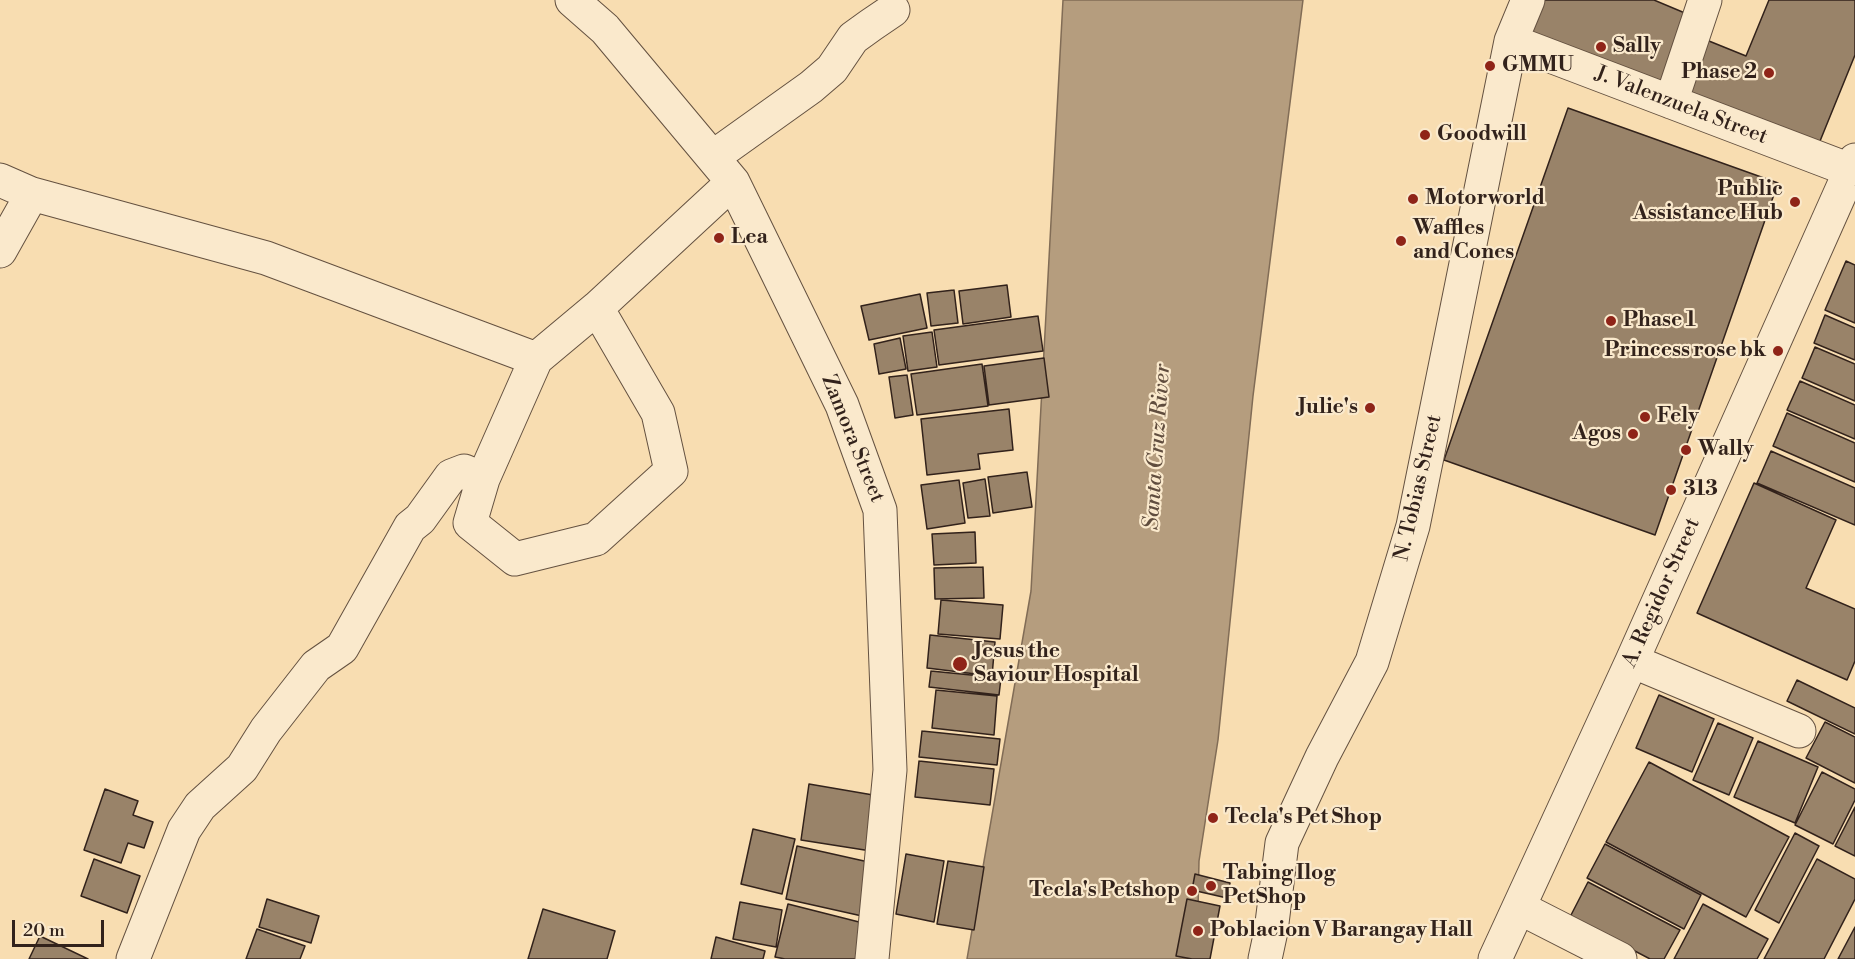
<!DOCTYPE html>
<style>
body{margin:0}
#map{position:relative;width:1855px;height:959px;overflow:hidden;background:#f8ddb1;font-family:"Libre Bodoni",serif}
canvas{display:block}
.scale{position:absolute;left:12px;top:920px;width:92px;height:27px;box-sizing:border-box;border:3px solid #32221b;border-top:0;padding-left:8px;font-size:18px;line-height:21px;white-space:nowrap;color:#32221b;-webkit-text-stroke:4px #fae9cc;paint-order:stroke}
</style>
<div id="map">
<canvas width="1855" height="959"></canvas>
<div class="scale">20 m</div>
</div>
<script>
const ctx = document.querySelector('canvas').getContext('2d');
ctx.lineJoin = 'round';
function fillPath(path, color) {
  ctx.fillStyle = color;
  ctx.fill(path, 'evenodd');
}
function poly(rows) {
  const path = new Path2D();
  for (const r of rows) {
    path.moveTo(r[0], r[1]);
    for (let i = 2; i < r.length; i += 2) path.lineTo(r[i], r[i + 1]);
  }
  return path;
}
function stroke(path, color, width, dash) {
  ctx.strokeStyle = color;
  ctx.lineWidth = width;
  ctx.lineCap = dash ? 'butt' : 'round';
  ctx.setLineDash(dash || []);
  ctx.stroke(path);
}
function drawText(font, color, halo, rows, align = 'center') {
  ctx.font = font + ' "Libre Bodoni",serif';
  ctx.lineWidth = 4.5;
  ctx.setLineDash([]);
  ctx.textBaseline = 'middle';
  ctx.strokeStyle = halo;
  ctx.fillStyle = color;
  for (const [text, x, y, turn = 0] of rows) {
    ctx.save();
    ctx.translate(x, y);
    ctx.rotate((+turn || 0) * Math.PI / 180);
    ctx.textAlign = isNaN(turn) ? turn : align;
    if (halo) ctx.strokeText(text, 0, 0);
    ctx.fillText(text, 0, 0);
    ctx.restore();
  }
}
const water = poly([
 [1063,0,1303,0,1253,396,1218,740,1199,861,1197,959,967,959,1031,591,1063,0]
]);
fillPath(water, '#b59d7e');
stroke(water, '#816c56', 1.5);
const building = poly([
 [1541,0,1654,0,1692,16,1663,88,1528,33,1541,0],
 [1769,0,1855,0,1855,55,1818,146,1683,90,1704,39,1746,56,1769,0],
 [1568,108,1778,183,1655,535,1444,460,1568,108],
 [1846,261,1855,265,1855,323,1825,310,1846,261],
 [1007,285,1011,317,963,324,959,291,1007,285],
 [954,290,958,323,931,326,927,293,954,290],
 [920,294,927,328,869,340,861,306,920,294],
 [1825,315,1855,328,1855,360,1814,343,1825,315],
 [1038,316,1043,351,939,365,934,330,1038,316],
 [932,332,937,367,908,371,903,336,932,332],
 [900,338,906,369,879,374,874,344,900,338],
 [1815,347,1855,364,1855,401,1802,378,1815,347],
 [1044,358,1049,397,989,405,984,366,1044,358],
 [982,364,988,406,917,415,911,374,982,364],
 [907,375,913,415,895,418,889,377,907,375],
 [1800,381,1855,405,1855,439,1787,410,1800,381],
 [1009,409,1013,450,978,454,980,469,927,475,921,419,1009,409],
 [1787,413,1855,443,1855,482,1773,446,1787,413],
 [1771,451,1855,488,1855,525,1757,483,1771,451],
 [1027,472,1032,507,993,513,988,477,1027,472],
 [985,479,990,516,968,518,963,483,985,479],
 [959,480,965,523,927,529,921,485,959,480],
 [1754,483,1836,520,1806,588,1855,609,1855,661,1847,680,1697,613,1754,483],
 [975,532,976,563,934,565,932,534,975,532],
 [983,567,984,598,935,599,934,568,983,567],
 [941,600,1003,605,1000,639,938,634,941,600],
 [930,635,995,642,992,676,927,668,930,635],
 [931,671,1001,678,999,695,929,687,931,671],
 [1797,680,1855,708,1855,734,1787,701,1797,680],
 [936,690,997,696,994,735,932,728,936,690],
 [1659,695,1714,719,1692,772,1636,748,1659,695],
 [1825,722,1855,737,1855,783,1806,758,1825,722],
 [1718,723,1753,738,1729,795,1693,780,1718,723],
 [922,731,1000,739,997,765,919,757,922,731],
 [1758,741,1818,767,1795,823,1734,797,1758,741],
 [919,761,994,769,990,805,915,797,919,761],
 [1649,762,1789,837,1746,917,1606,842,1649,762],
 [1822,772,1855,789,1855,800,1833,844,1795,825,1822,772],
 [809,784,879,796,871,851,801,840,809,784],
 [105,789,138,801,133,815,153,822,144,848,128,843,121,863,84,850,105,789],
 [1855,807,1855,856,1835,846,1855,807],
 [753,829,795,839,782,894,741,884,753,829],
 [1795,833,1819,846,1779,923,1755,910,1795,833],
 [1605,844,1701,895,1684,929,1587,878,1605,844],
 [797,846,873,863,862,916,786,899,797,846],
 [906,854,944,861,934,922,896,914,906,854],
 [94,859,140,876,127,913,81,896,94,859],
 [1817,859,1855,879,1855,899,1824,959,1764,959,1817,859],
 [948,861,984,867,974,930,937,924,948,861],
 [1195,874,1230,883,1227,898,1192,890,1195,874],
 [1588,882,1680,930,1664,959,1650,959,1570,917,1588,882],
 [267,899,319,916,311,943,259,927,267,899],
 [1187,899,1220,906,1210,959,1192,959,1176,956,1187,899],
 [740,902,782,910,776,947,733,939,740,902],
 [788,904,863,923,860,959,785,959,775,957,788,904],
 [1703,904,1768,939,1757,959,1674,959,1703,904],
 [543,909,615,931,607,959,528,959,543,909],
 [1855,927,1855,959,1838,959,1855,927],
 [257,929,305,946,300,959,246,959,257,929],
 [40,936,88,959,29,959,40,936],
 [716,937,765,951,763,959,711,959,716,937]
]);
fillPath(building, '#998369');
stroke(building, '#32221b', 1.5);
const minor = poly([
 [572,0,605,29,733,182,842,405,880,510,890,770,872,959],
 [1511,41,1850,170],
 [1671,102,1705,0],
 [713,157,811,87,832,69,853,38,871,25,893,10],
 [0,180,32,194,266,258,536,359,597,308,733,182],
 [0,251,32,194],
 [536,359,483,479,470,523,515,559,596,539,671,471,658,413,597,308],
 [1632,661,1799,731],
 [1520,908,1620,959],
 [133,959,184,830,200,806,242,768,266,730,316,666,342,648,410,527,420,519,451,476,464,471,483,479],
 [1265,959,1271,931,1282,843,1322,757,1372,662,1413,526,1511,41,1528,0],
 [1495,959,1632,661,1855,160]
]);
stroke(minor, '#645140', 35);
stroke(minor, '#fae9cc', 33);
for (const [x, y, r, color] of [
 [1601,47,6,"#8f2418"],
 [1490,66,6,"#8f2418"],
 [1769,73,6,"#8f2418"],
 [1425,135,6,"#8f2418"],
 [1413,199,6,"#8f2418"],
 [1795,202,6,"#8f2418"],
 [719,238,6,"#8f2418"],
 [1401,241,6,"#8f2418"],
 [1611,321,6,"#8f2418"],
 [1778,351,6,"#8f2418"],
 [1370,408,6,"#8f2418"],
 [1645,417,6,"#8f2418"],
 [1633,434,6,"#8f2418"],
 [1686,450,6,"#8f2418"],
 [1671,490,6,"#8f2418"],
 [960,664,8,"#8f2418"],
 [1213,818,6,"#8f2418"],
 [1211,886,6,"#8f2418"],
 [1192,891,6,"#8f2418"],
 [1198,931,6,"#8f2418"]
]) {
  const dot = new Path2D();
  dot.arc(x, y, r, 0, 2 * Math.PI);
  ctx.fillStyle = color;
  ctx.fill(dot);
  stroke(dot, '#fae9cc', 2);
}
drawText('bold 21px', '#32221b', '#fae9cc', [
 ["Sally",1613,47],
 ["GMMU",1502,66],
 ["Phase 2",1757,73,"right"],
 ["Goodwill",1437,135],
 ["Public",1783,190,"right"],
 ["Assistance Hub",1783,214,"right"],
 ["Motorworld",1425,199],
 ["Waffles",1413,229],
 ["and Cones",1413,253],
 ["Lea",731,238],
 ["Phase 1",1623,321],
 ["Princess rose bk",1766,351,"right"],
 ["Julie's",1358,408,"right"],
 ["Fely",1657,417],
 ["Agos",1621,434,"right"],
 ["Wally",1698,450],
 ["313",1683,490],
 ["Jesus the",974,652],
 ["Saviour Hospital",974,676],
 ["Tecla's Pet Shop",1225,818],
 ["Tabing Ilog",1223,874],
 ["PetShop",1223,898],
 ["Tecla's Petshop",1180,891,"right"],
 ["Poblacion V Barangay Hall",1210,931]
], 'left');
drawText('21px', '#32221b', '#fae9cc', [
 ["J. Valenzuela Street",1681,106,21],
 ["Zamora Street",852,439,68],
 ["N. Tobias Street",1419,488,-77],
 ["A. Regidor Street",1662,593,-66]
]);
drawText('italic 22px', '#604d3e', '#fae9cc', [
 ["Santa Cruz River",1158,447,-86]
]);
</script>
